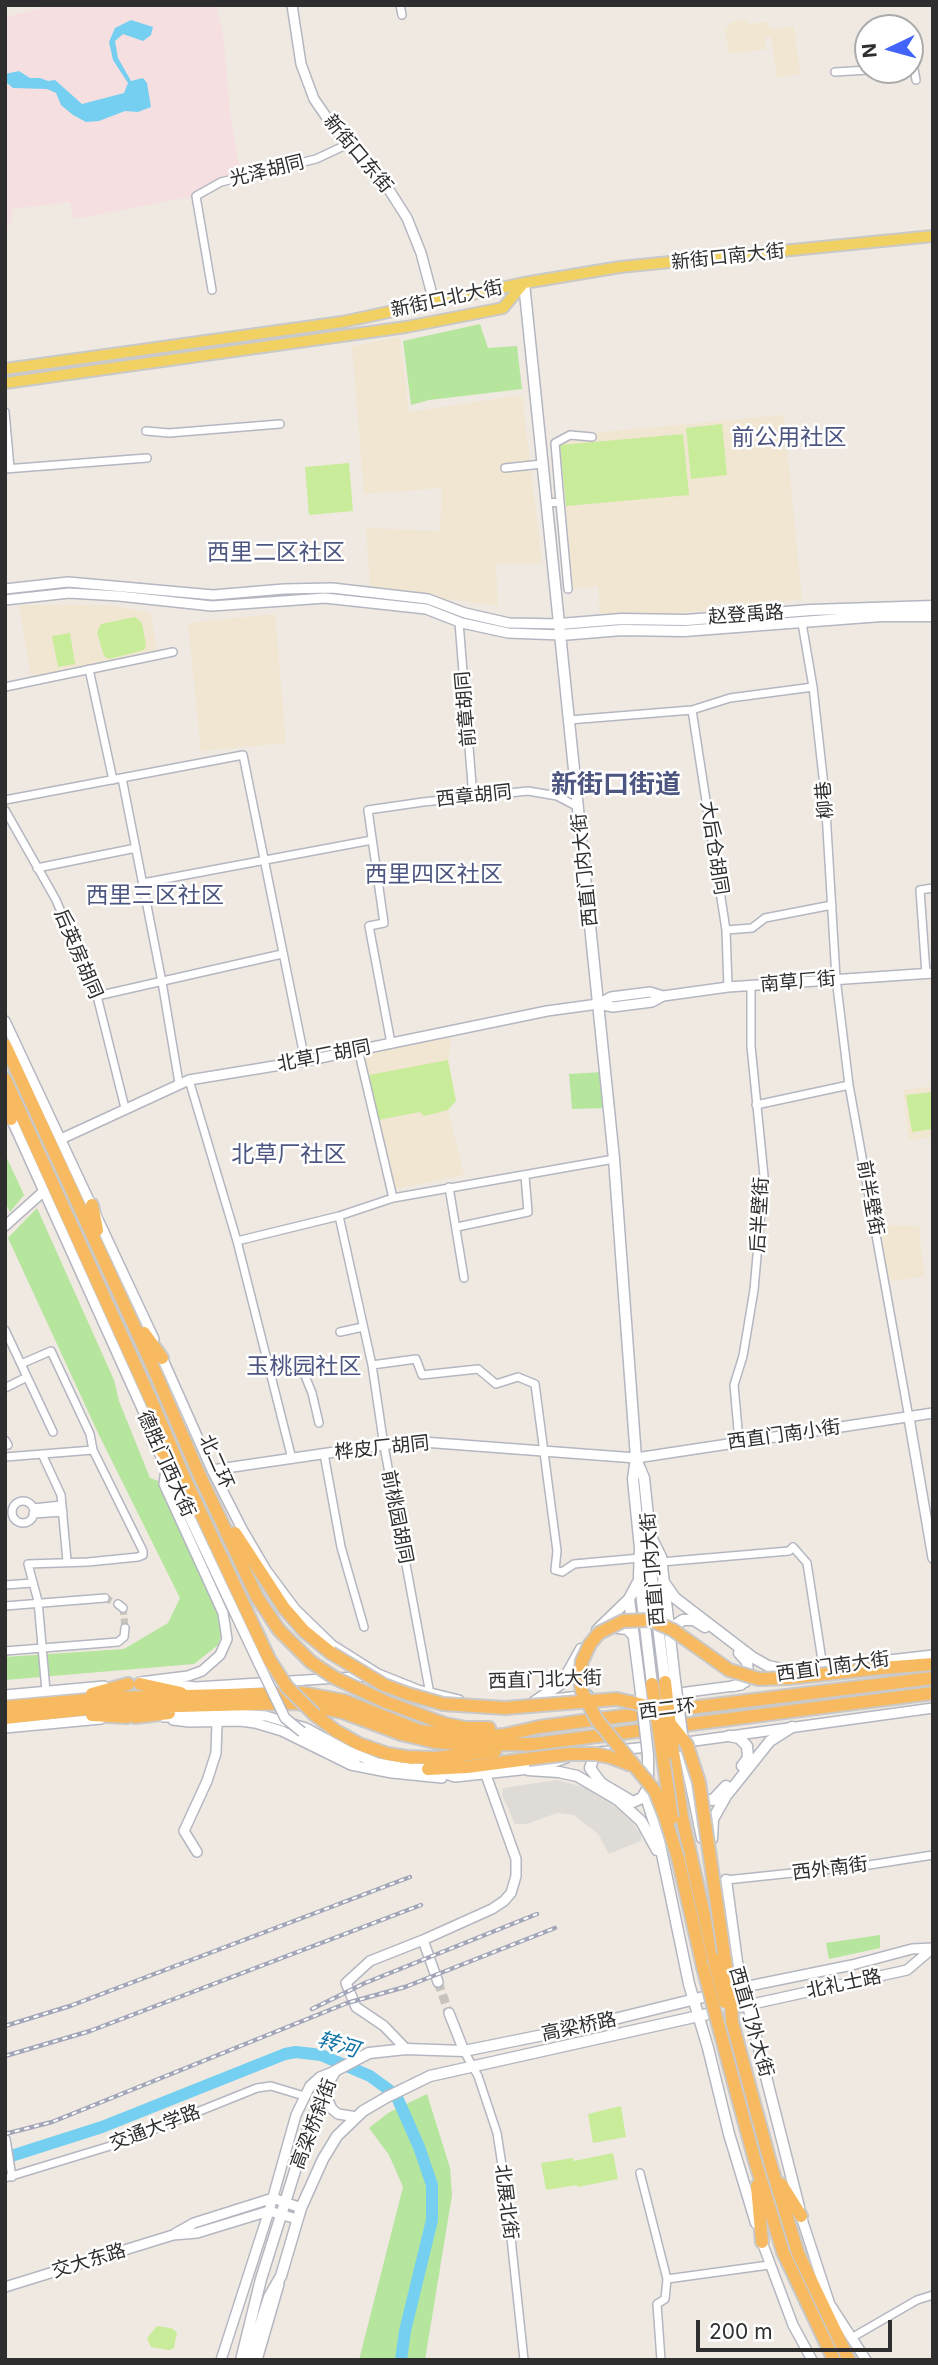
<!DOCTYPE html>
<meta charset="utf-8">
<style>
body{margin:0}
#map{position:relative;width:938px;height:2365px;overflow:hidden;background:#efe9e1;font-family:Inter,sans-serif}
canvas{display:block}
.frame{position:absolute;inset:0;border:7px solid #2e2e2e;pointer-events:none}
.north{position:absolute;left:854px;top:14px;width:70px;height:70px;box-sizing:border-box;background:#fff;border:2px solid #ababab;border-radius:50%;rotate:265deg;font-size:19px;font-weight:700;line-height:28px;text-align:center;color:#2e2e2e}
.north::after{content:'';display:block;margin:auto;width:24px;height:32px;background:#4264fb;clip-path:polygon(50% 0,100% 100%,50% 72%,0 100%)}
.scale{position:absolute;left:696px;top:2320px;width:196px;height:32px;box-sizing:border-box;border:4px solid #2e2e2e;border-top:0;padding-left:9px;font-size:21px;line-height:24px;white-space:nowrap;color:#2e2e2e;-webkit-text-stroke:5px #fff;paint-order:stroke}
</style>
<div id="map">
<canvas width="938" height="2365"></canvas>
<div class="frame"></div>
<div class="north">N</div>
<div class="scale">200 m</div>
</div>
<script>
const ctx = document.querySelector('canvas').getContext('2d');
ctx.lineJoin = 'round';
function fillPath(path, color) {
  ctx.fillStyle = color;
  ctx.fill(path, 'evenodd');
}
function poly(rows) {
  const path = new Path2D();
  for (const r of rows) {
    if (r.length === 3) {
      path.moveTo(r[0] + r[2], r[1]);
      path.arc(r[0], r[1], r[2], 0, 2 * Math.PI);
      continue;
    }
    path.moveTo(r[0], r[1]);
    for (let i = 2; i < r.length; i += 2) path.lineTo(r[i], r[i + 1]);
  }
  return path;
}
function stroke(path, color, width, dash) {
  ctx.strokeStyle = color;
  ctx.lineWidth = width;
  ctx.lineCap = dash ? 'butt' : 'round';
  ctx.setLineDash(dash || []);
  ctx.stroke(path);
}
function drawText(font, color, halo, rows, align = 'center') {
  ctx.font = font + ' Inter,"Noto Sans SC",sans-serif';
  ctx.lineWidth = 5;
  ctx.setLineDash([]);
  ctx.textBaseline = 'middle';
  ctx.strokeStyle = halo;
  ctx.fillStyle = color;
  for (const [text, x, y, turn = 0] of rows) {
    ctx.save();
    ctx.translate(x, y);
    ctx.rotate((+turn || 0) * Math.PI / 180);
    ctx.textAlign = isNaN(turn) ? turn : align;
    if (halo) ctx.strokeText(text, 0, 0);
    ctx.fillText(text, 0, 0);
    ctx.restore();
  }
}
fillPath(poly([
 [746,20,747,24,768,22,770,29,794,26,800,74,777,78,771,37,764,38,766,49,729,54,725,29,731,22],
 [400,337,409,412,522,395,542,563,496,564,498,606,370,588,366,528,440,531,442,488,364,494,352,346],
 [784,415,802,599,735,607,730,602,717,603,712,610,678,613,600,614,598,586,573,589,559,436],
 [19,605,91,605,115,606,150,613,158,653,31,678],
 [275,614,286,743,201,751,188,623],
 [452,1037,448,1060,456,1101,448,1110,464,1175,394,1189,361,1053],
 [933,1086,933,1137,909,1140,903,1090],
 [880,1225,919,1226,924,1277,888,1281]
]), '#f0e6d1');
fillPath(poly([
 [54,5,216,5,223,33,230,112,241,177,196,196,74,219,70,202,12,209,12,220,8,227,5,228,5,17]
]), '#f5dfe0');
fillPath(poly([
 [480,324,488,348,517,346,522,389,429,400,411,405,403,341],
 [603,1072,606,1108,572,1109,569,1074],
 [5,1154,24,1195,10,1212,5,1202],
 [37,1208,114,1380,119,1401,150,1478,161,1482,221,1615,222,1631,218,1645,194,1664,5,1680,5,1657,124,1649,168,1623,180,1598,99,1435,8,1238],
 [880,1935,880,1948,829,1959,826,1943],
 [427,2094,450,2168,452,2195,425,2360,359,2360,403,2187,389,2155,369,2128,388,2113]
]), '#b6e59e');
fillPath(poly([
 [722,424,727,475,691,479,686,428],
 [683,434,689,495,566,506,560,445],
 [349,463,353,511,309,515,305,467],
 [135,617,142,623,146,646,144,650,109,659,104,656,97,633,101,624],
 [70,633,75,664,58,667,52,636],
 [448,1060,456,1101,448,1110,424,1116,420,1112,378,1120,369,1075],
 [933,1092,933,1129,912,1132,906,1095],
 [621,2106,626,2137,593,2143,588,2114],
 [613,2153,618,2179,578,2187,577,2185,546,2190,541,2163,573,2158,574,2161],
 [157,2326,171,2328,177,2332,174,2348,169,2350,151,2347,147,2338]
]), '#c9ec9a');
fillPath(poly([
 [557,1780,584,1787,615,1806,632,1821,641,1836,641,1841,609,1854,598,1834,574,1815,557,1813,527,1824,515,1824,502,1795,503,1788]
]), '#dfdcd8');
fillPath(poly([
 [131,20,153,27,151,35,143,41,123,34,115,41,118,58,131,81,143,78,147,83,151,107,138,112,125,111,99,121,86,122,73,115,61,105,56,93,47,89,13,88,7,83,5,74,19,71,30,78,40,78,48,81,55,80,82,104,124,93,128,83,113,60,109,42,115,28]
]), '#75cff0');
stroke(poly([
 [5,2158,102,2127,285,2054,296,2052,321,2055,370,2076,396,2095,419,2147,432,2185,432,2220,405,2331,401,2360]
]), '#75cff0', 12);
stroke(poly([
 [105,1598,118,1604],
 [123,1608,125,1628]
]), '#c8c4bd', 7, [7, 3.5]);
stroke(poly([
 [438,1982,449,2013]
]), '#c8c4bd', 9, [9, 4.5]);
const minor = poly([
 [400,5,402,15],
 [910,63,913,63,916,80],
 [835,72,868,70],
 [212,290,196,196,221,182,316,159,348,144],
 [5,412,10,468],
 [146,431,169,433,280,424],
 [505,468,542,464],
 [5,469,147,458],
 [560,502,555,443,570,435,592,437],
 [547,503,560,502,568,589],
 [459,622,473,797],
 [802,623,813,687,825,795,836,978,849,1085,909,1418],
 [89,669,113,780],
 [5,687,173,652],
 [692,710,726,930,728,987],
 [569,720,692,710,730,698,813,687],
 [122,778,162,982,179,1083],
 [5,800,243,755,305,1061],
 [5,810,56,900,97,996,125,1108],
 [37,868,136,848],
 [143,883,372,840],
 [726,930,752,928,765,918,832,905],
 [926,974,920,890,933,888],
 [97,996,282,954],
 [391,1043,369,926,384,923,368,810,423,802,528,791,557,796,578,807],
 [358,1049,393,1198],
 [189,1080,237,1241,292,1459],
 [756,1105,849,1085],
 [449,1187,464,1278],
 [339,1216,372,1365,384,1446,430,1694],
 [457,1227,528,1212,525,1176],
 [237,1241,339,1216,393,1198,614,1159],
 [5,1330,53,1432],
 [340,1332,363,1327],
 [21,1364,51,1351,90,1434,93,1450],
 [372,1365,416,1359,422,1375,478,1369,496,1384,518,1377,535,1384,557,1551,555,1570,562,1572,574,1564,640,1558],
 [269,1370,299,1361,312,1393,319,1423],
 [5,1388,27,1377],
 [5,1440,8,1445],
 [739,1441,734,1385,743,1356,754,1290,764,1176,751,1046,751,986],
 [42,1454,61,1495,67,1561],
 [324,1454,341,1547,364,1627],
 [5,1457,93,1450,143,1551,143,1555,138,1557,88,1562,28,1564,38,1601,46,1691],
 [23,1512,11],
 [33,1508,62,1505],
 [33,1514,63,1512],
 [661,1562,789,1551,793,1547,807,1563,823,1667],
 [5,1585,32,1583],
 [118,1604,123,1608],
 [5,1606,105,1598],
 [5,1651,118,1642,124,1637,125,1628],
 [726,1880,869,1865,933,1855],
 [464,2051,478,2076,497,2133,506,2191,524,2360],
 [6,2139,12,2177],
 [640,2173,667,2279,665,2299,657,2304,661,2360],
 [5,2178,120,2143,257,2088,271,2086,304,2096],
 [667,2279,769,2265],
 [853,2337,917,2300,933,2295]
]);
const tertiary = poly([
 [292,5,301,64,314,99,334,128,386,185,407,218,421,253,434,302],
 [5,589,68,582,213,595,284,589,332,588,428,599,465,613,509,623,560,624],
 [5,600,69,593,119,596,212,606,325,598,426,609,462,623,508,633,561,635],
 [598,1004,611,997,650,992,663,996],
 [5,1021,154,1339],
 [9,1114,144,1413,154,1442,259,1664],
 [61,1139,189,1080,305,1061,547,1011,598,1004,613,1007,652,1002,663,996,728,987,933,973],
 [5,1226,44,1191],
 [161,1355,212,1470,242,1529,266,1570,295,1609,332,1645,378,1674,418,1690,459,1700],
 [909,1418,933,1558],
 [212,1470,410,1441,636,1458,933,1413],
 [785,1672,933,1655],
 [140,1682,188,1676,202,1671,220,1655,227,1639,223,1613,164,1484,166,1469],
 [160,1683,196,1687,370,1676],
 [672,1694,741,1685],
 [5,1695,104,1686],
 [553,1699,588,1695],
 [164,1717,235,1714,266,1716,306,1728,348,1751,377,1763,401,1767,430,1769,455,1777,539,1768,566,1758],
 [173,1720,189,1722,240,1721,255,1723,282,1731,351,1765,392,1773,442,1778],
 [5,1728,101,1719],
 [302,1732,355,1761],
 [680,1743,933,1708],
 [600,1752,666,1745],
 [197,1852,184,1831,207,1781,216,1753,217,1722],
 [423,1940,438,1982],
 [744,1987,852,1965,912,1949,933,1948],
 [748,2005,907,1970,933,1948],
 [449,2013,464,2051],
 [406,2049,384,2026,356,2007,346,1983,370,1961,423,1940,492,1909,504,1901,511,1893,516,1876,516,1859,486,1775],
 [324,2091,332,2109,338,2114,357,2117],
 [273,2198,301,2208],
 [269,2211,297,2219],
 [801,2216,832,2311],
 [176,2233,194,2223,273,2198],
 [762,2242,793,2325,812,2360],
 [5,2287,173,2235,197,2233,269,2211],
 [831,2306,866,2360],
 [221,2360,269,2211,296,2115,310,2086,320,2077,335,2071],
 [257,2360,279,2284]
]);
const secondary = poly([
 [524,283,614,1159,636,1458,633,1479,640,1548,639,1576,652,1684],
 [560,624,621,619,686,620,811,610,933,606],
 [561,635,622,630,684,631,881,616,933,616],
 [636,1459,644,1478,650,1535,650,1563,665,1682],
 [651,1537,661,1557,675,1681],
 [663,1581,675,1598,752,1657,768,1666,791,1671],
 [629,1599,640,1685],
 [610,1627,627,1629,634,1636],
 [597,1630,629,1599,639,1580],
 [671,1635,677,1624,683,1620,694,1620,705,1627],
 [734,1686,745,1682,748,1673,747,1662,739,1653],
 [534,1702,562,1683,581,1649],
 [729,1736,739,1738,747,1746,748,1758,742,1766],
 [684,1752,702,1838],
 [599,1753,594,1757,590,1768,601,1783,633,1802,642,1798,646,1791],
 [648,1755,648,1803,658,1835,689,1984,708,2048,729,2134,756,2223],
 [528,1770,559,1772,577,1776,618,1800,641,1821,657,1850],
 [696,1800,713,1800,726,1786],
 [712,1839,713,1819,726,1796,770,1741,792,1727],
 [726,1880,737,1962,799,2207],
 [241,2360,261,2279,309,2126,324,2091,335,2071,369,2053,406,2049,464,2051,578,2028,744,1987],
 [249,2360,269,2297,281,2276,301,2208,323,2159,337,2136,363,2111,387,2097,430,2076,748,2005]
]);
const primary = poly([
 [5,369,342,322,524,283,620,267,933,236],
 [5,383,406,327,503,308,524,283]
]);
const trunk = poly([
 [5,1045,153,1367,199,1474,257,1597,279,1630,311,1662],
 [5,1079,155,1409,183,1475,269,1659],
 [11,1098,11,1119],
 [92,1205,97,1230],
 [144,1333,162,1358],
 [154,1442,174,1465],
 [235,1533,284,1608,304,1631,331,1653],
 [882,1668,933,1664],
 [140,1684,181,1693],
 [92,1694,128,1684],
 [386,1702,445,1724,466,1728,489,1728],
 [5,1707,110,1698,302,1693,345,1701,420,1731,477,1737,504,1735,539,1727,591,1720,933,1678],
 [92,1715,127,1717],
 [315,1715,336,1731,359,1744,388,1754,412,1758],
 [135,1717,169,1713],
 [5,1718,96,1708,296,1703,342,1712,401,1734,435,1742,471,1745,532,1744],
 [527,1745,933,1693],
 [673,1753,682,1817,714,1959],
 [405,1757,435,1758,495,1751],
 [436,1762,467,1767],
 [428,1769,467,1767,528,1759],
 [678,1858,703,1967],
 [732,2022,772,2169,798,2253,849,2360],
 [729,2065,755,2161,783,2252,834,2360],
 [781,2184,801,2216],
 [757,2186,762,2242]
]);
stroke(minor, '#b4b7c1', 10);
stroke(tertiary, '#b4b7c1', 12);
stroke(secondary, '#b4b7c1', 13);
stroke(primary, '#c9c9c9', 14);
stroke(trunk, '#c9c9c9', 16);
stroke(minor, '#fff', 7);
stroke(tertiary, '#fff', 9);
stroke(secondary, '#fff', 10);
stroke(primary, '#f2d163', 10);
stroke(trunk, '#f8ba60', 12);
const rail = poly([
 [312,2009,365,1983,537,1914],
 [5,2026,70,2006,410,1877],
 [5,2056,90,2031,421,1905],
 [5,2134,52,2122,347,2003,405,1987,555,1928]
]);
stroke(rail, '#a3a6b8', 4.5);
stroke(rail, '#fff', 2, [5]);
const tertiaryBridge = poly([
 [259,1664,285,1718,302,1732]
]);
const secondaryBridge = poly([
 [675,1681,683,1741],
 [640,1685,648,1755]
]);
const trunkBridge = poly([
 [331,1653,384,1685,408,1694,443,1704,505,1708,617,1699,643,1705,668,1721,687,1745,699,1782,731,2001,732,2022],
 [269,1659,287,1687,315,1715],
 [311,1662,335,1678,386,1702],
 [665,1682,673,1753],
 [652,1684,672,1818],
 [528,1759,569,1754,595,1754,610,1757,631,1765],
 [678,1858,664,1814,655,1791,597,1720,582,1692,580,1679,582,1661,590,1644,599,1633,623,1621,650,1620,673,1630,729,1670,759,1679,789,1678,882,1668],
 [714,1959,725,2002],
 [703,1967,729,2065]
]);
stroke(tertiaryBridge, '#b4b7c1', 12, []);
stroke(secondaryBridge, '#b4b7c1', 13, []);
stroke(trunkBridge, '#c9c9c9', 16, []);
stroke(tertiaryBridge, '#fff', 9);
stroke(secondaryBridge, '#fff', 10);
stroke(trunkBridge, '#f8ba60', 12);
drawText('19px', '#2e2e2e', '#fff', [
 ["新街口东街",358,154,50],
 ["光泽胡同",267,171,-14],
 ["新街口南大街",728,257,-6],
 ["新街口北大街",447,299,-12],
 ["赵登禹路",746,615,-4],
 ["前章胡同",466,709,-95],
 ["西章胡同",474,796,-6],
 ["柳巷",825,800,-95],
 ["大后仓胡同",714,848,81],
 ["西直门内大街",585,870,-96],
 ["后英房胡同",78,954,67],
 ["南草厂街",798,982,-5],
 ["北草厂胡同",324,1056,-11],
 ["前半壁街",870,1198,80],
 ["后半壁街",760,1215,-87],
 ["西直门南小街",784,1435,-8],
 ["桦皮厂胡同",382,1448,-6],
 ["北二环",216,1462,66],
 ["德胜门西大街",166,1464,66],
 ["前桃园胡同",397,1517,79],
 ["西直门内大街",653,1569,-95],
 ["西直门南大街",833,1667,-8],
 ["西直门北大街",545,1680,-2],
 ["西二环",667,1709,-7],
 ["西外南街",830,1869,-7],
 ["北礼士路",844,1984,-12],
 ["西直门外大街",751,2022,74],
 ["高梁桥路",579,2027,-12],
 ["高梁桥斜街",314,2124,-69],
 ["交通大学路",155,2128,-21],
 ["北展北街",506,2202,83],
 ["交大东路",89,2261,-17]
]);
drawText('italic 21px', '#0d6fa3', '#fff', [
 ["转河",338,2045,17]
]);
drawText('23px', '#4d5680', '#fff', [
 ["前公用社区",789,438],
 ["西里二区社区",276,553],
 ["西里四区社区",434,875],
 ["西里三区社区",155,896],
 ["北草厂社区",289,1155],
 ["玉桃园社区",304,1367]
]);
drawText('bold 26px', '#4d5680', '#fff', [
 ["新街口街道",616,785]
]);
</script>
